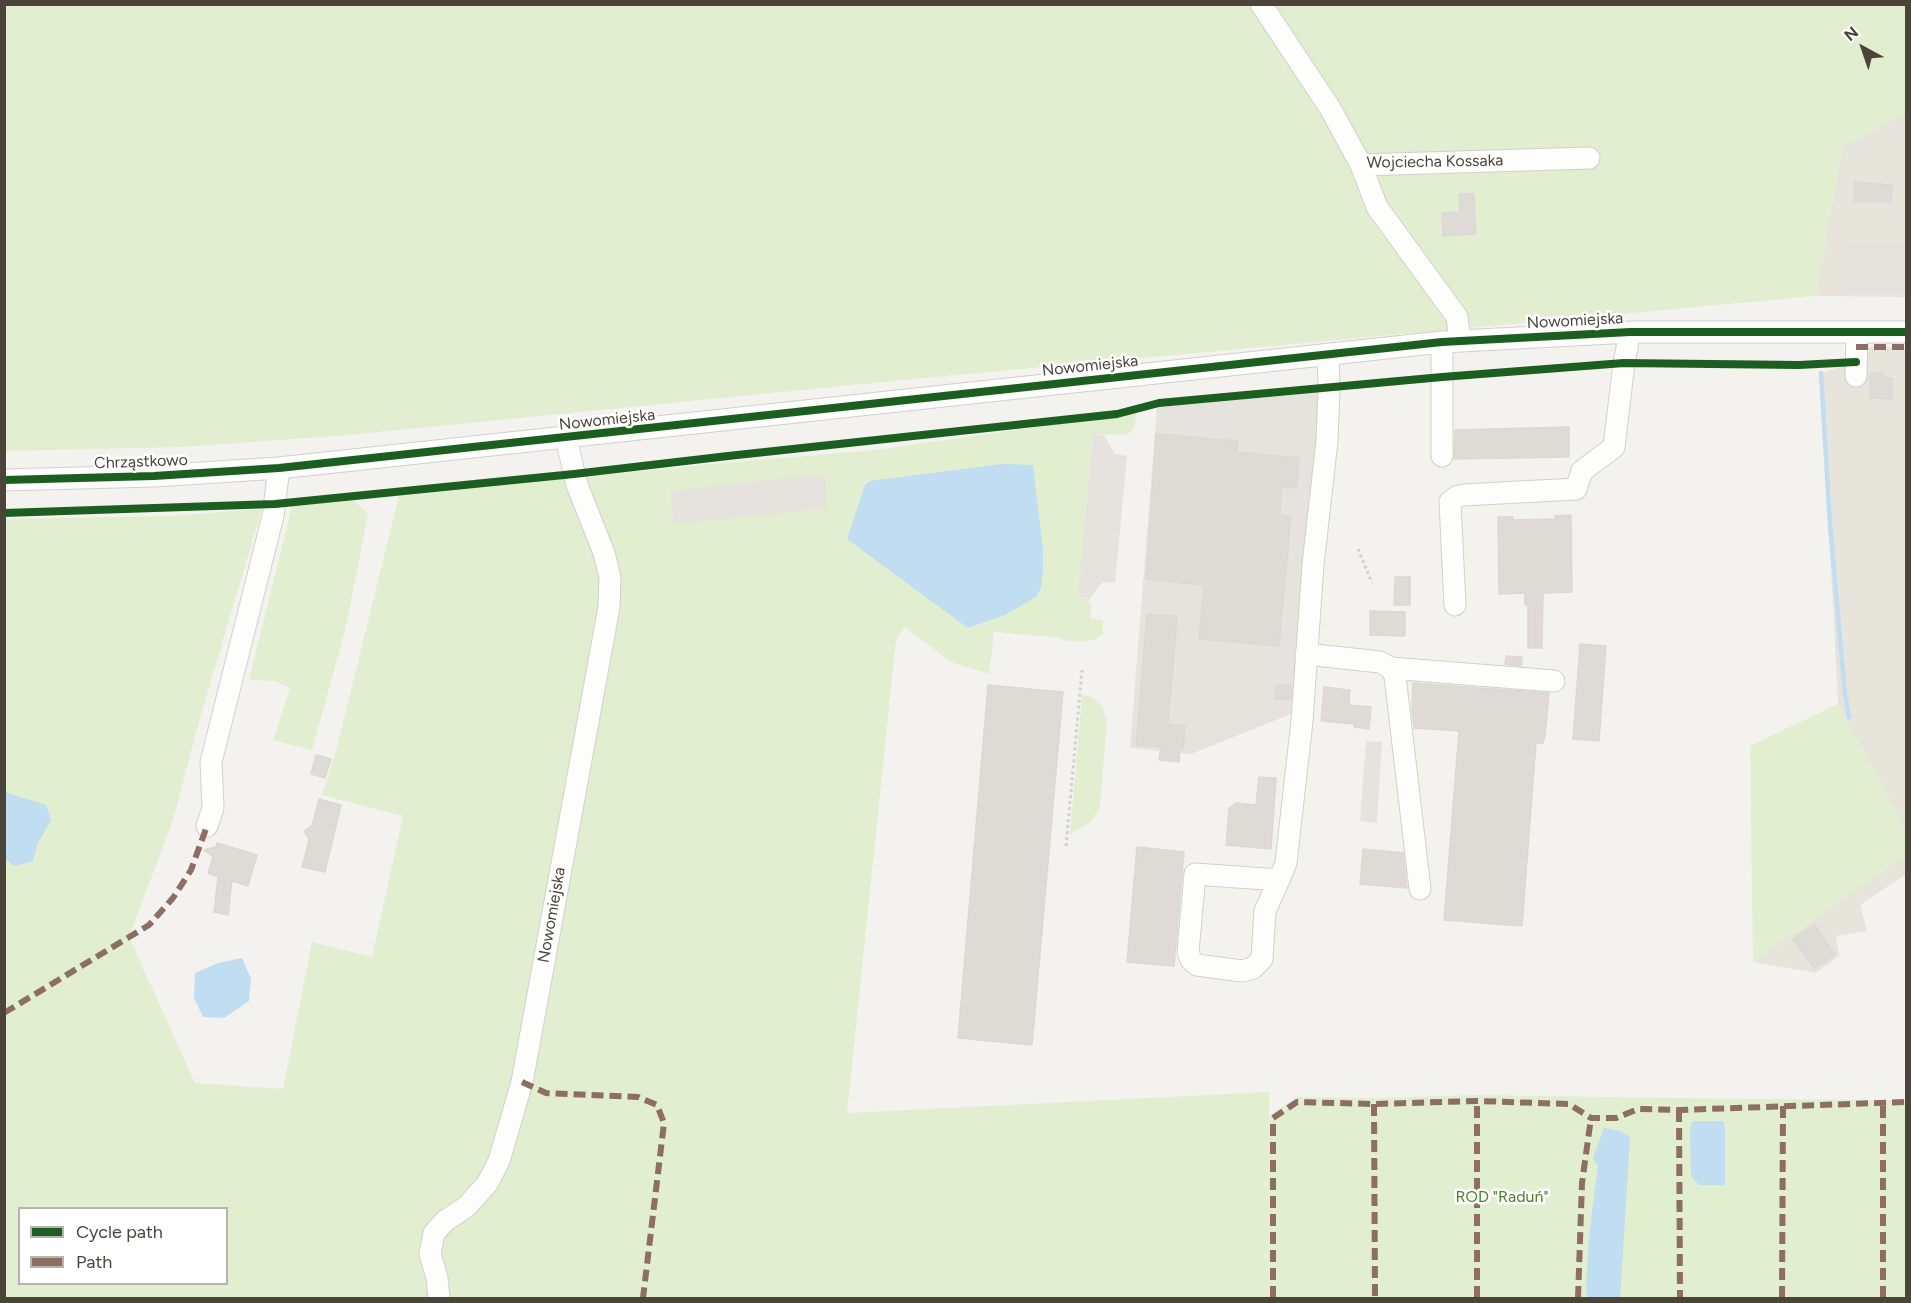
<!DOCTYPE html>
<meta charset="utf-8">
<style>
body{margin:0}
#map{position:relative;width:1911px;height:1303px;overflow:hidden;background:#f4f2ee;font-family:Figtree,sans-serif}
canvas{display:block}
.frame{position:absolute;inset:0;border:6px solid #4b4439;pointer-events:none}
.legend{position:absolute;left:18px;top:1207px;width:210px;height:78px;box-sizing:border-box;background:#fff;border:2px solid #b7b4b0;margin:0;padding:8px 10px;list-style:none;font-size:18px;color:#4b4439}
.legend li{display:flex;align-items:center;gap:12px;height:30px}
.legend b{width:30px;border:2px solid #b7b4b0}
.north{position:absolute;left:1833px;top:18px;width:60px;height:60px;-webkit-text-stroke:4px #fff;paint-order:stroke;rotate:320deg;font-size:16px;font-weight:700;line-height:24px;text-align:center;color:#4b4439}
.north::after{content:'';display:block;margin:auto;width:21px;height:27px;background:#4b4439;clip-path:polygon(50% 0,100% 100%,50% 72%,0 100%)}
</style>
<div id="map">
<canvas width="1911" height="1303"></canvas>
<div class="frame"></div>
<ul class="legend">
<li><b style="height:8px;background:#1b5e20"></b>Cycle path</li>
<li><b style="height:8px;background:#8d6e63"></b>Path</li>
</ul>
<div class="north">N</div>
</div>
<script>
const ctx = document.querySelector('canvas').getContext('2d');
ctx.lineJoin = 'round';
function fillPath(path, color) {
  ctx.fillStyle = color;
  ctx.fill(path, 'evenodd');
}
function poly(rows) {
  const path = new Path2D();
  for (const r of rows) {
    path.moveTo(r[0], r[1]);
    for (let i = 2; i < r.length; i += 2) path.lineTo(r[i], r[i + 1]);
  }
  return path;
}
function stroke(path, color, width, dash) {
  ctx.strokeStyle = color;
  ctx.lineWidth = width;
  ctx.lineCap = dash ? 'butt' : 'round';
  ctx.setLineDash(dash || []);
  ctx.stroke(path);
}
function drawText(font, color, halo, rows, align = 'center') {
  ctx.font = font + ' Figtree,sans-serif';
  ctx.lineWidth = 5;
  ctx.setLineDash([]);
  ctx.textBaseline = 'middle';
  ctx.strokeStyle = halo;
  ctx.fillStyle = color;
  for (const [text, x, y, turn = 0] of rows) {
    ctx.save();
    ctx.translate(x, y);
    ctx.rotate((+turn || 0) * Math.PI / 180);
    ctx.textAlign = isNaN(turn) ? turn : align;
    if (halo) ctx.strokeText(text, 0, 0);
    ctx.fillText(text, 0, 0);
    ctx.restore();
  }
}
fillPath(poly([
 [1906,114,1906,297,1816,296,1842,147],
 [1856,347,1906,347,1906,831,1838,704,1821,373,1856,362],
 [1906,855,1906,874,1860,905,1867,931,1836,936,1839,956,1816,973,1753,962]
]), '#e7e4dc');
fillPath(poly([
 [1323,392,1296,712,1191,754,1130,748,1157,407]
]), '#e6e2de');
fillPath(poly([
 [4,5,1906,5,1906,114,1842,147,1816,296,924,378,348,435,182,447,5,451],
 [1136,413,1135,425,1130,433,1122,435,1093,434,1079,597,1090,598,1089,604,1092,604,1090,618,1103,620,1103,634,1095,639,1082,642,1062,640,1062,638,994,632,989,674,951,662,905,627,896,640,847,1113,1269,1092,1269,1117,1296,1097,1373,1098,1477,1095,1745,1099,1906,1100,1906,1298,5,1298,4,519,169,516,262,509,202,711,173,820,129,937,195,1083,283,1089,312,942,372,957,403,816,322,795,334,759,399,496,701,465,875,450],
 [20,1208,226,1208,226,1284,20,1284],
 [353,500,368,514,346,627,312,750,273,740,290,688,275,681,249,680,292,506],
 [1082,695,1091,697,1100,704,1103,709,1107,722,1100,808,1091,822,1070,834],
 [1838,704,1906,831,1906,855,1753,962,1750,746]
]), '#e1eecf');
fillPath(poly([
 [1843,246,1906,246,1906,294,1843,292],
 [1093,434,1104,435,1115,454,1127,456,1115,583,1103,582,1090,598,1078,597],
 [825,474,827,508,673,524,671,491],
 [1366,741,1382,742,1377,823,1360,821]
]), '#e6e3df');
fillPath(poly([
 [1002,464,1033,465,1043,550,1043,570,1041,587,1037,596,1005,615,968,628,847,539,865,485,870,481],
 [4,792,46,805,51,820,37,845,33,861,14,866,5,859],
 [242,958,251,979,249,1001,224,1018,203,1017,194,998,195,973,218,963],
 [1693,1121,1723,1121,1725,1129,1725,1185,1699,1185,1691,1176,1690,1128],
 [1604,1128,1620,1131,1630,1137,1620,1298,1588,1298,1586,1290,1589,1236,1598,1166,1593,1158]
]), '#c0ddf1');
stroke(poly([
 [1821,373,1830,525,1845,694,1849,717]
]), '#c0ddf1', 4.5);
const building = poly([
 [1855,182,1892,185,1891,202,1854,202,1855,182],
 [1459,194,1474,194,1476,234,1443,236,1442,213,1460,212,1459,194],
 [1870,373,1883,373,1883,378,1892,378,1892,399,1870,398,1870,373],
 [1569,427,1569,457,1454,459,1455,430,1569,427],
 [1156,434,1238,441,1237,452,1299,458,1297,488,1282,487,1280,515,1291,516,1279,646,1199,639,1204,585,1146,579,1156,434],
 [1571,515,1572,592,1543,593,1542,648,1528,648,1528,605,1525,605,1525,593,1499,594,1498,517,1513,517,1513,520,1555,519,1555,516,1571,515],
 [1395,577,1410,577,1410,605,1394,605,1395,577],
 [1370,611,1405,612,1405,636,1370,635,1370,611],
 [1147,614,1177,616,1168,724,1185,726,1183,749,1180,749,1179,762,1159,760,1161,747,1136,745,1147,614],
 [1580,644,1606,646,1599,741,1573,739,1580,644],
 [1506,656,1522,657,1521,666,1505,664,1506,656],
 [1413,683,1549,693,1545,736,1543,743,1536,743,1522,926,1444,920,1459,731,1414,728,1412,709,1413,683],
 [988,685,1063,692,1032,1045,958,1038,988,685],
 [1276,685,1292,686,1291,700,1275,699,1276,685],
 [1324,687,1350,690,1349,705,1371,707,1369,729,1354,727,1354,724,1321,721,1324,687],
 [316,755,331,759,325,778,311,774,316,755],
 [1259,777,1276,778,1271,849,1226,845,1229,808,1236,803,1256,805,1259,777],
 [319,799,341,805,325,872,302,867,309,840,304,831,312,826,319,799],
 [217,843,257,855,248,886,232,881,228,915,214,912,218,877,208,873,213,857,204,850,216,847,217,843],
 [1137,847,1184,852,1174,966,1127,962,1137,847],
 [1363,849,1403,853,1407,888,1360,884,1363,849],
 [1814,924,1835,954,1815,969,1793,939,1814,924]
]);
fillPath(building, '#dedbd6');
stroke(building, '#dcd9d4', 1.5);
const minor = poly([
 [1261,4,1330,108,1361,165,1589,158],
 [1361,165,1377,207,1457,317,1460,341],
 [1442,342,1442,456],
 [1856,376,1857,332],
 [4,480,154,476,279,468,1442,342,1630,332,1906,332],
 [1455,605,1450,502,1456,497,1463,495,1576,489,1582,471,1614,447,1624,363,1630,332],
 [1306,654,1380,662,1391,668,1395,676,1420,889],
 [1391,668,1554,681],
 [207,826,213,808,211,762,273,516,279,468],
 [1279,880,1195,874,1188,952,1191,960,1197,965,1242,971,1253,968,1262,959,1265,911,1279,880,1286,863,1302,721,1313,565,1327,441,1329,388,1328,354],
 [439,1298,437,1278,430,1254,434,1233,445,1221,466,1207,487,1184,499,1161,522,1082,609,607,610,577,604,553,577,485,566,438]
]);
stroke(minor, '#d2d0cb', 23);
stroke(poly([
 [1642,364,1799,365,1839,363],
 [1459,376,1605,365],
 [1346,386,1426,379],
 [593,472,1117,414,1159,403,1312,389],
 [291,502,556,476],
 [4,513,258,504],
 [1358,549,1372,583],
 [1066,846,1082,670]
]), '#d3d2cc', 3, [3, 3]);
stroke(minor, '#fdfdfc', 21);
stroke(poly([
 [1856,347,1906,347],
 [4,1013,149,925,173,898,191,870,207,826],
 [522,1082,546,1093,638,1097,657,1105,664,1123,643,1298],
 [1374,1104,1375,1298],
 [1679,1110,1680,1298],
 [1273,1298,1273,1118,1297,1102,1374,1104,1477,1101,1569,1104,1591,1118,1616,1118,1638,1109,1679,1110,1906,1102],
 [1477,1298,1477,1101],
 [1578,1298,1582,1183,1591,1118],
 [1782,1298,1783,1106],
 [1883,1298,1883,1101]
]), '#8d6e63', 6, [12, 6]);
stroke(poly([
 [4,480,154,476,279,468,1442,342,1630,332,1906,332],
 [4,513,275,504,574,474,728,456,1117,414,1159,403,1442,377,1624,363,1799,365,1856,362]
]), '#1b5e20', 8);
drawText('16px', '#4b4439', '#fff', [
 ["Wojciecha Kossaka",1435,162,-1],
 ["Nowomiejska",1575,321,-3],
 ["Nowomiejska",1090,366,-6],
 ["Nowomiejska",607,420,-6],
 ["Chrząstkowo",141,462,-2],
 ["Nowomiejska",552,915,-80]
]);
drawText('16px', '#4a7f2a', '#fff', [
 ["ROD \"Raduń\"",1502,1197]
]);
</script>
